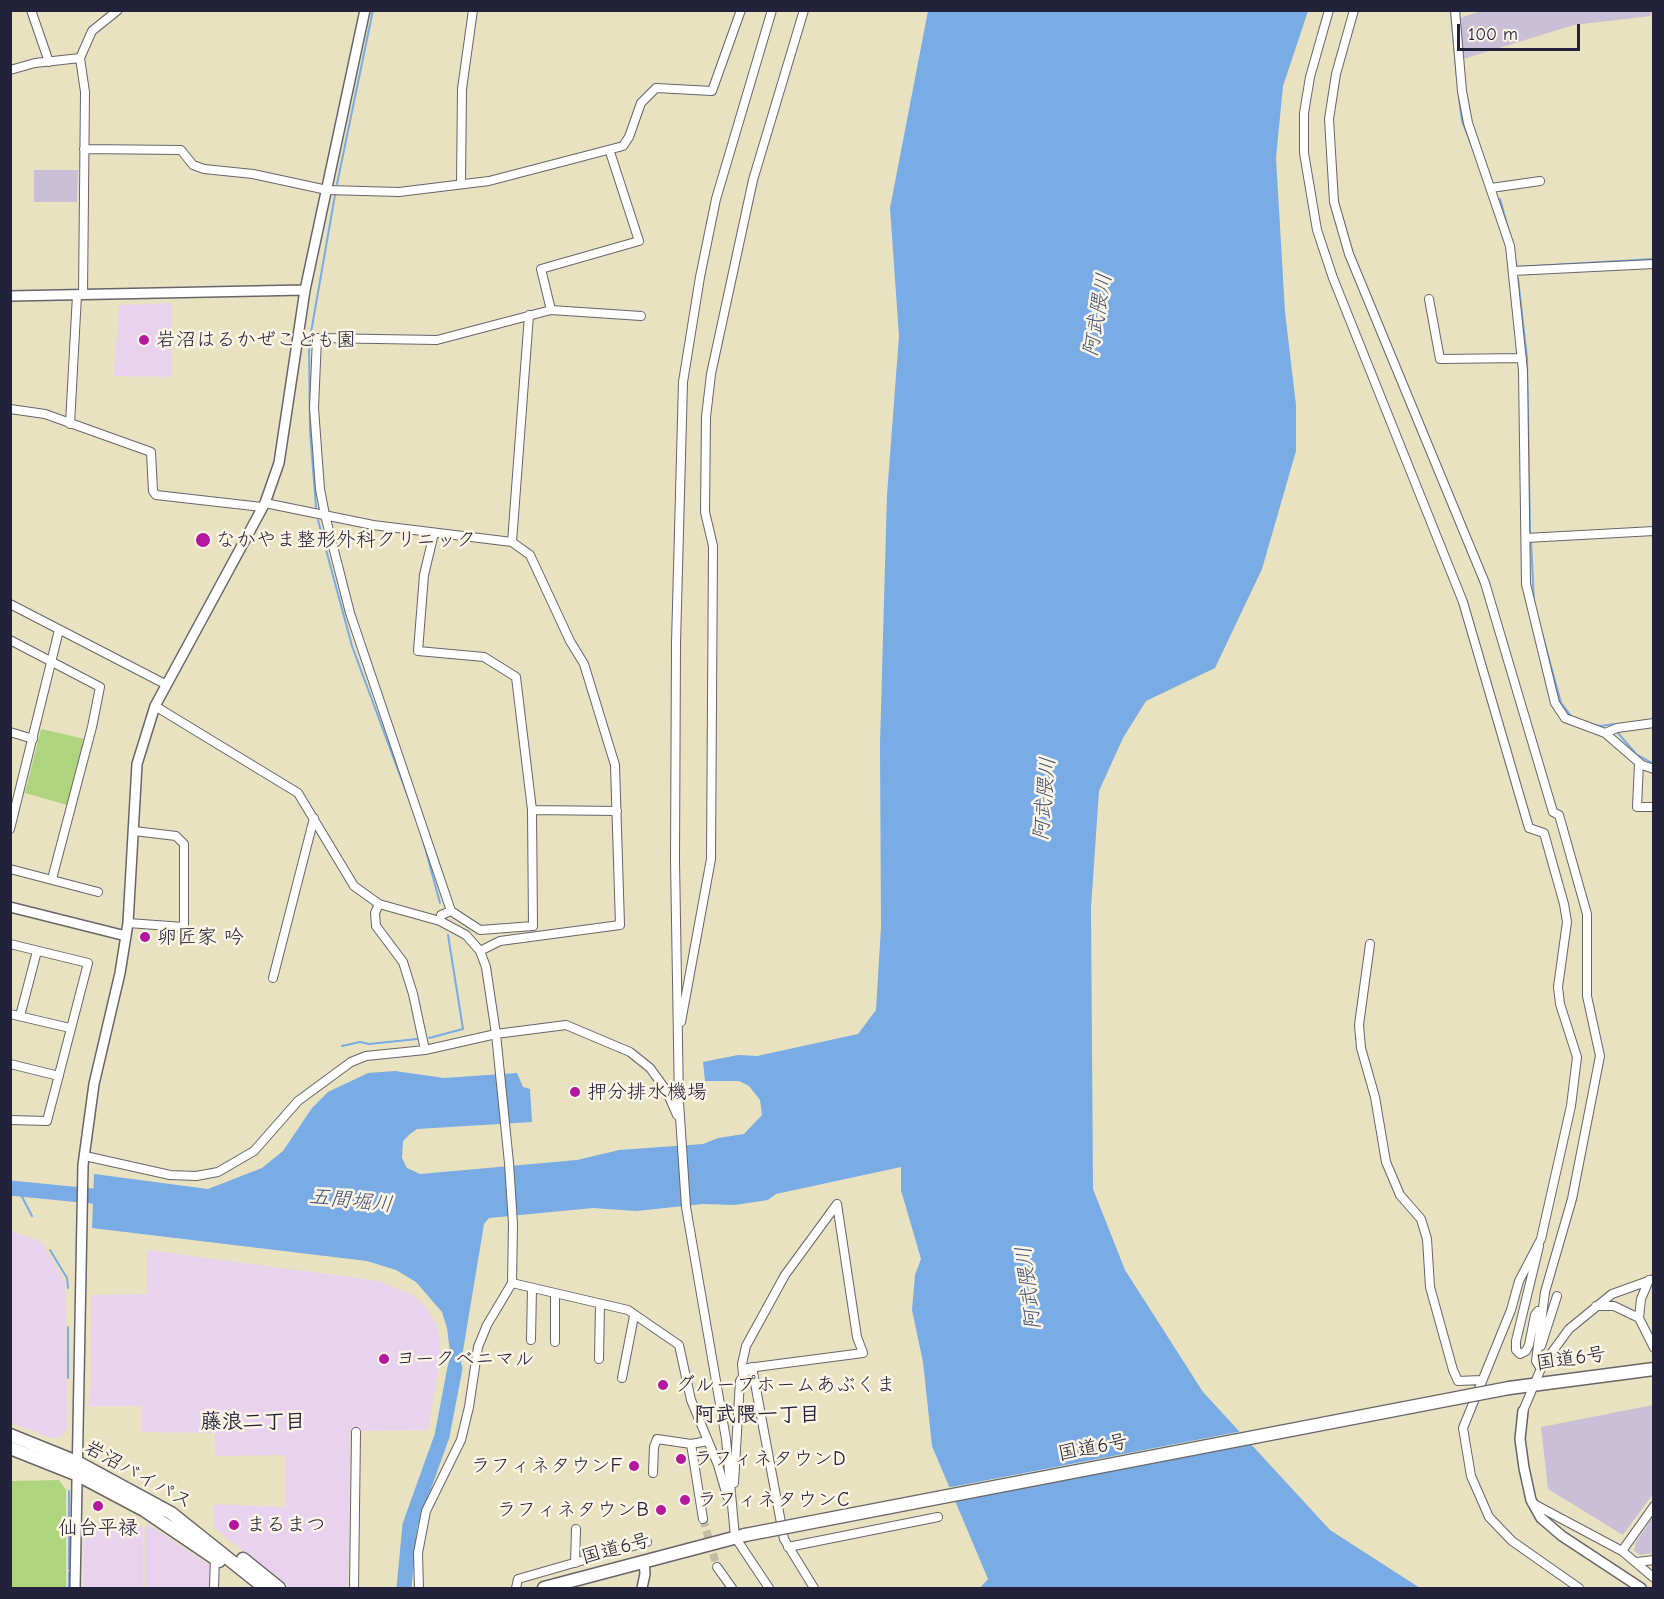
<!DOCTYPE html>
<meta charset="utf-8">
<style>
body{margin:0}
#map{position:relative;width:1664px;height:1599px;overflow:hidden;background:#e8e2c0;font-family:"Comic Neue",sans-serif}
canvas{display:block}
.frame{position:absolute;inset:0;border:12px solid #22223b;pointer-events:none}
.scale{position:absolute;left:1457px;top:24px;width:123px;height:27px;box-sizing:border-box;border:3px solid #22223b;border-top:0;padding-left:8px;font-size:18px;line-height:21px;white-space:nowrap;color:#22223b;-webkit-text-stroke:4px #fcf5e5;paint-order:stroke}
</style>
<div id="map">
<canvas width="1664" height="1599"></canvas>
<div class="frame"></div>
<div class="scale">100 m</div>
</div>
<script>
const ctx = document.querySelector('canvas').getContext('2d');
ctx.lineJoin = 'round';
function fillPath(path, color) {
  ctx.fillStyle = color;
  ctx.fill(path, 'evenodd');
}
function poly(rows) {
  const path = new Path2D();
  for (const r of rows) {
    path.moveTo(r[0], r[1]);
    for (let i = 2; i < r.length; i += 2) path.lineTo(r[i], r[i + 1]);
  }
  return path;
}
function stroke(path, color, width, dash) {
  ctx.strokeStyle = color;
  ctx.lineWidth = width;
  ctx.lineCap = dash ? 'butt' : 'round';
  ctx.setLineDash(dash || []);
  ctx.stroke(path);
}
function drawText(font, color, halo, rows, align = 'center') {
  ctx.font = font + ' "Comic Neue","Klee One",sans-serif';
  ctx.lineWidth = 5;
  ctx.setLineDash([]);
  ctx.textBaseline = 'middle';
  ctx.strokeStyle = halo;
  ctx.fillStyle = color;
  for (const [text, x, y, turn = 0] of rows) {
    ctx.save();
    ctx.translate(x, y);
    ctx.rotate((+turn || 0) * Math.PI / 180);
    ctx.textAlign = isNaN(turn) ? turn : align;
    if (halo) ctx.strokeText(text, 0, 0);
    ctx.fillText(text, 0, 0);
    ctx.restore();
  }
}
fillPath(poly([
 [172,303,172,377,114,376,119,305],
 [10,1230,42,1243,65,1282,67,1411,67,1428,61,1437,51,1438,11,1423],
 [147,1250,379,1281,413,1295,426,1307,438,1327,441,1353,428,1430,350,1431,348,1588,290,1588,214,1528,214,1504,285,1507,285,1455,215,1456,215,1433,142,1432,142,1406,88,1406,91,1383,91,1295,147,1294],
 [148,1524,211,1566,211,1588,145,1588,145,1528],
 [84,1527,143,1527,143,1588,84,1588]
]), '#e8d2ee');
fillPath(poly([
 [1484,10,1650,10,1651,16,1574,25,1463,59,1460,18],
 [34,170,78,170,77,202,34,202],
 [1653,1405,1653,1494,1623,1535,1548,1489,1541,1427],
 [1653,1517,1653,1553,1639,1555,1634,1550,1636,1542]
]), '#c9bfd7');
fillPath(poly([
 [41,729,85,739,67,805,25,793],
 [59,1480,66,1490,66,1588,11,1588,11,1481]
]), '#afd47e');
fillPath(poly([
 [928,11,1308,11,1283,86,1276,158,1285,312,1296,405,1296,451,1262,569,1215,668,1146,701,1123,738,1099,791,1091,908,1093,1189,1125,1270,1203,1392,1330,1530,1420,1588,980,1588,988,1579,932,1446,923,1362,912,1310,915,1275,921,1259,901,1190,901,1167,776,1194,768,1200,735,1205,703,1204,636,1211,593,1208,489,1218,484,1224,457,1387,446,1385,450,1352,447,1328,442,1312,416,1282,396,1270,367,1261,92,1228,94,1174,208,1189,262,1168,283,1151,312,1108,328,1092,368,1073,395,1071,444,1078,517,1073,523,1087,530,1089,532,1122,417,1129,410,1134,403,1141,402,1158,407,1168,420,1174,577,1160,619,1150,703,1144,718,1138,744,1134,762,1115,760,1100,749,1086,739,1081,705,1081,703,1062,738,1055,757,1056,858,1034,876,1010,881,927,880,744,887,495,899,336,890,208]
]), '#79abe5');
fillPath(poly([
 [1243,1431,1255,1444,952,1502,946,1488]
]), '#e8e2c0');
stroke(poly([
 [1451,10,1457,78],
 [1458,90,1462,121,1476,157],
 [337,184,373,10],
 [1500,199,1512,242],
 [1514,254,1517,267,1654,259],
 [1518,278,1527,358,1530,533],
 [316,507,310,431,309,344,335,195],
 [318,520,352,646,411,805],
 [1531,541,1534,601],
 [1542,633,1561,703,1572,717],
 [1591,724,1600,726,1615,724],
 [1618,733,1636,754,1654,764],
 [421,833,440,903],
 [429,1038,463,1029,448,935],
 [342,1046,360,1042,369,1044,417,1039],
 [18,1189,32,1216],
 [50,1250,67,1278,68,1288],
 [68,1378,68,1327],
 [69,1569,69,1491],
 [69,1588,69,1572]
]), '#79abe5', 2);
stroke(poly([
 [10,1188,112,1198],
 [404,1588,410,1525,442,1436,455,1368]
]), '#79abe5', 15);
stroke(poly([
 [703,1519,717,1567]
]), '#c0bca5', 8, [8, 4]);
const minor = poly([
 [31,10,49,62],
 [1329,10,1310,77,1304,113,1304,153,1317,230,1333,278,1463,602,1529,828,1544,833,1564,904,1567,922,1558,987,1560,1004,1577,1057,1571,1106,1541,1239,1519,1281,1511,1310,1463,1428,1471,1476,1489,1517,1512,1541,1579,1588],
 [1354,10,1336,74,1329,119,1334,202,1349,254,1485,583,1553,812,1559,815,1587,914,1587,996,1600,1056,1572,1199,1545,1292,1536,1361,1541,1369],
 [1455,10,1462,91,1468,123,1510,246,1523,371,1526,584,1555,703,1565,718,1605,733,1642,765,1654,769],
 [10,70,35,63,80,58],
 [84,149,181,150,193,165,204,169,253,174,327,190,399,192,489,181,623,146,629,137,641,103,656,88,712,91,741,10],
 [461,183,462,89,473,10],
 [1491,188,1540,181],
 [1513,271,1654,264],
 [83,295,85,92,80,58,92,31,118,10],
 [1429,299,1440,359,1522,358],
 [551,310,541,269,639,241,610,152],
 [10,409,45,414,151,452,153,491,156,495,262,507],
 [70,424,77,295],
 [265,503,373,525,512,542,530,555,570,641,584,664,615,765,620,925,500,941,480,951],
 [434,533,424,575,418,651,484,657,516,677,532,810,533,926,480,930,451,911],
 [1526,538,1654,531],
 [512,542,529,315],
 [10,604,165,684],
 [10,640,100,687,92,727,52,879],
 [155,706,298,793,354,886,379,904,440,921,466,935,480,951,486,967,496,1034,509,1163,513,1224,512,1283,487,1325,478,1347,469,1407,461,1440,426,1511,418,1553,419,1588],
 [10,732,33,739],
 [1605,733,1617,728,1654,723],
 [1639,763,1637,807,1654,807],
 [532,810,617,811],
 [10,829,59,630],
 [10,869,98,892],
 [379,904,375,913,376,926,403,962,413,994,425,1050],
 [440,921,441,915,451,911,350,613,325,515,320,489,314,408,317,338,437,340,551,310,641,316],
 [128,923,184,927,184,844,176,836,134,831],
 [10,944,88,963,47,1121,10,1120],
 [1370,944,1359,1025,1361,1048,1375,1097,1386,1162,1400,1195,1421,1219,1427,1239,1430,1287,1453,1370,1458,1381,1481,1380],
 [273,978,314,818],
 [10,1014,70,1028],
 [20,1016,37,951],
 [681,1022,711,859,713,546,705,512,706,417,711,374,753,180,804,10],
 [10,1064,59,1076],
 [85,1156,170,1175,196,1176,218,1172,254,1151,298,1101,351,1062,366,1056,425,1050,496,1034,566,1025,630,1052,650,1068,666,1090,677,1115],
 [1539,1246,1516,1341,1516,1350,1520,1354,1526,1351,1529,1345,1535,1315,1538,1311,1541,1313],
 [512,1283,628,1310,679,1345,691,1400,718,1465,727,1496],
 [1596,1306,1614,1306,1639,1318,1654,1348],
 [1639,1318,1641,1299,1649,1280],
 [531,1340,532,1288],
 [555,1342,555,1293],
 [1541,1346,1557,1296],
 [599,1359,600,1304],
 [752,1367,784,1539,814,1588],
 [622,1378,634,1316],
 [1523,1411,1542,1366,1569,1329,1612,1294,1654,1279],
 [653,1473,654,1447,657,1439,691,1444],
 [734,1483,740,1381,748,1368,863,1353,857,1337,837,1204,785,1275,746,1346,742,1364,743,1374],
 [1532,1503,1622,1551,1654,1578],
 [703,1519,691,1444,708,1441],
 [788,1547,938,1517],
 [1622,1551,1654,1506],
 [1637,1562,1654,1560],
 [575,1563,576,1529],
 [717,1567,732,1588],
 [214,1588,215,1557],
 [354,1588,356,1432],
 [516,1588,518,1579,647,1542],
 [769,1588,735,1537,726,1439,686,1207,679,1102,675,860,676,643,683,382,700,277,716,199,772,10]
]);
const tertiary = poly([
 [10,296,305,290],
 [10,907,126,936],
 [1523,1411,1520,1439,1524,1468,1531,1500,1541,1518,1562,1536,1641,1588],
 [75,1588,83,1165,94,1084,120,973,128,923,137,764,155,706,265,503,279,463,305,290,365,10],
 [642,1588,645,1574,644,1561]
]);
const trunk = poly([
 [1509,1388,1654,1369],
 [10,1435,77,1462,171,1513,265,1588],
 [10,1448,78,1475,144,1510,219,1561],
 [243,1559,279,1588],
 [544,1588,745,1535]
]);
stroke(minor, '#67656a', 10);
stroke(tertiary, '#67656a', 12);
stroke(trunk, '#67656a', 15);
stroke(minor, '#fff', 8);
stroke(tertiary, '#fff', 9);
stroke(trunk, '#fff', 12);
const trunkBridge = poly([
 [745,1535,1509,1388]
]);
stroke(trunkBridge, '#67656a', 15, []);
stroke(trunkBridge, '#fff', 12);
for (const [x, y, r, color] of [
 [144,340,6,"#b5179e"],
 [203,540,8,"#b5179e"],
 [145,937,6,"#b5179e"],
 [575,1092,6,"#b5179e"],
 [384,1359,6,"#b5179e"],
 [663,1385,6,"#b5179e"],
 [681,1459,6,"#b5179e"],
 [634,1466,6,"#b5179e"],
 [685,1500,6,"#b5179e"],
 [98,1506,6,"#b5179e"],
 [661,1510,6,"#b5179e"],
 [234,1525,6,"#b5179e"]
]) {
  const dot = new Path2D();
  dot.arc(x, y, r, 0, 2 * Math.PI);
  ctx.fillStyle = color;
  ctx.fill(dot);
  stroke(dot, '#fcf5e5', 2);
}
drawText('20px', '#22223b', '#fcf5e5', [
 ["岩沼はるかぜこども園",156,340],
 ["なかやま整形外科クリニック",216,540],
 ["卵匠家 吟",157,937],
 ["押分排水機場",587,1092],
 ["ヨークベニマル",396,1359],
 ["グループホームあぶくま",675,1385],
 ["ラフィネタウンD",693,1459],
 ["ラフィネタウンF",622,1466,"right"],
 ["ラフィネタウンC",697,1500],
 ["ラフィネタウンB",649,1510,"right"],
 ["まるまつ",246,1525],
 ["仙台平禄",98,1528,"center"]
], 'left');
drawText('20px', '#22223b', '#fcf5e5', [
 ["国道6号",1571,1359,-8],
 ["国道6号",1093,1448,-11],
 ["岩沼バイパス",138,1475,29],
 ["国道6号",616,1549,-15]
]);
drawText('italic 21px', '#405276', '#fcf5e5', [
 ["阿武隈川",1098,315,-80],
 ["阿武隈川",1045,799,-85],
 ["五間堀川",351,1201,6],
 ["阿武隈川",1029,1288,-97]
]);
drawText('bold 21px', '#22223b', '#fcf5e5', [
 ["阿武隈一丁目",757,1415],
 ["藤浪二丁目",253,1422]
]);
</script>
